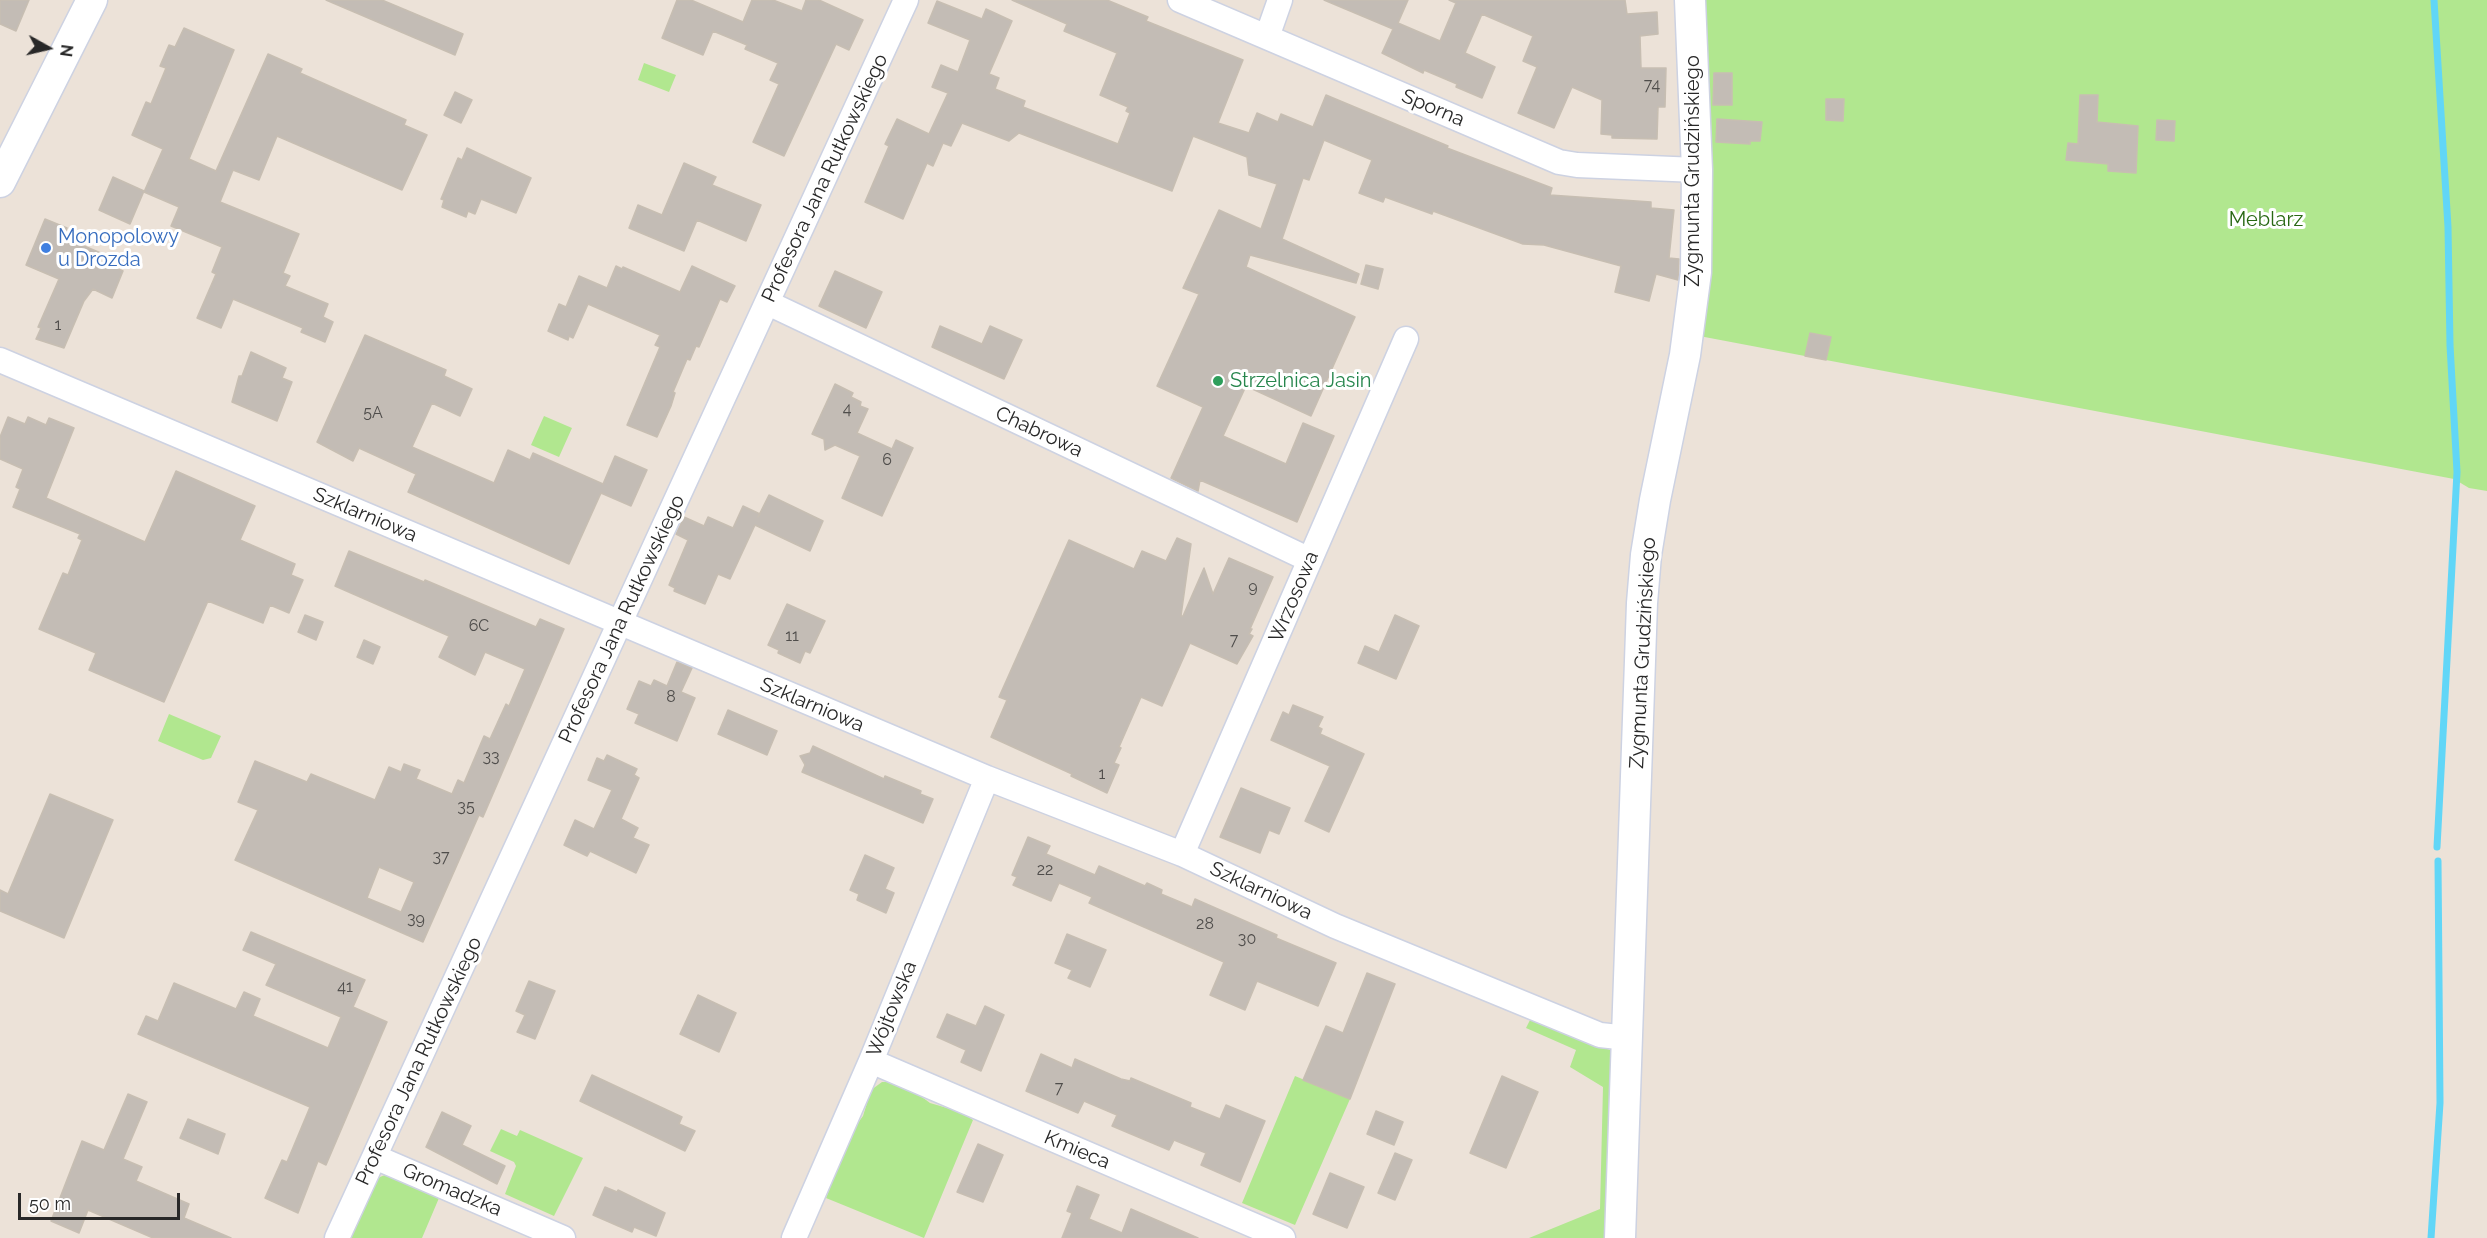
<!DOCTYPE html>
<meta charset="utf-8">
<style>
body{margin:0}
#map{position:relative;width:2487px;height:1238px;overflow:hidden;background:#ece2d8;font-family:Raleway,sans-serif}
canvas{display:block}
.north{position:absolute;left:18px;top:18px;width:60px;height:60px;-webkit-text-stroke:4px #fff;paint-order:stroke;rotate:98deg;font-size:16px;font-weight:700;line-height:24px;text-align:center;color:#282828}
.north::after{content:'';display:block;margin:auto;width:21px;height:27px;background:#282828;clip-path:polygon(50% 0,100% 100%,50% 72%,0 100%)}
.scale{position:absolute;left:18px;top:1193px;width:162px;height:27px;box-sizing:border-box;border:3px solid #282828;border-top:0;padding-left:8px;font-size:18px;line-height:21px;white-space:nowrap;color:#282828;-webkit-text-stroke:4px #fff;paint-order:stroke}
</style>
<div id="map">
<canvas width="2487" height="1238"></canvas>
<div class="north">N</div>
<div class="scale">50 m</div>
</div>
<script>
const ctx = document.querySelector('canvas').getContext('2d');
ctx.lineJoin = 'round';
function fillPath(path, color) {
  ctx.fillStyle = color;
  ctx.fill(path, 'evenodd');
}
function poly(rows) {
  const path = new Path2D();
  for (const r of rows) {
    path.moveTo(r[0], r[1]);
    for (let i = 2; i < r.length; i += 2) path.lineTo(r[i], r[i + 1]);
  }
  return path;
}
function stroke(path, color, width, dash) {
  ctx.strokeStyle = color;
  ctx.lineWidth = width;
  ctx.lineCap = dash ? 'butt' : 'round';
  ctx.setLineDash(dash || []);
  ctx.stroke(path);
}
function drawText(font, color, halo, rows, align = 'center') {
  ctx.font = font + ' Raleway,sans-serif';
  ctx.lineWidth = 6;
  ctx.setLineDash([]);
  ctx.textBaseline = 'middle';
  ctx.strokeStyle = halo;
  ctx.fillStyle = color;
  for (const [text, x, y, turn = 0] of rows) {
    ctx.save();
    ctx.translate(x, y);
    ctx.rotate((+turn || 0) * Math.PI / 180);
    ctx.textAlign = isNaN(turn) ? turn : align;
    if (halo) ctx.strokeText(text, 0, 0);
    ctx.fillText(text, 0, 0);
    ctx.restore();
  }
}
fillPath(poly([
 [1703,0,2487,0,2487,491,2469,488,2454,479,1694,335],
 [644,63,676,75,669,92,638,80],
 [544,416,572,428,559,457,531,445],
 [169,714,221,736,211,758,203,760,158,741],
 [1530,1020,1618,1053,1623,1238,1529,1238,1600,1209,1603,1087,1570,1067,1576,1050,1526,1028],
 [1295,1076,1350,1099,1295,1225,1242,1203],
 [882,1082,890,1082,914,1091,930,1103,961,1112,973,1120,924,1238,826,1198,852,1131,863,1116,871,1090],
 [501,1129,517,1136,520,1130,583,1158,554,1216,505,1194,516,1166,514,1162,490,1151],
 [385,1175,439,1198,422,1238,346,1238,375,1179]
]), '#b1e78f');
stroke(poly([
 [2434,0,2448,227,2450,345,2457,472,2437,847],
 [2431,1238,2440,1103,2438,861]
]), '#61d6f7', 7);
const building = poly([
 [0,0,29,0,16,31,0,24,0,0],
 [326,0,382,0,463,34,455,55,326,0],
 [677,0,691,0,743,22,752,0,773,0,802,11,806,0,819,0,863,20,849,50,836,44,784,156,753,142,779,84,770,80,778,63,745,49,747,45,713,31,703,55,662,38,677,0],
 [1012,0,1107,0,1148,17,1146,21,1243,60,1218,123,1249,133,1257,113,1278,122,1281,114,1313,127,1326,95,1448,146,1447,148,1552,188,1550,195,1651,202,1651,208,1674,210,1669,258,1679,259,1678,280,1656,274,1649,301,1615,292,1621,266,1544,245,1523,244,1433,211,1432,214,1385,197,1383,202,1359,193,1372,160,1324,140,1309,180,1303,178,1282,239,1359,274,1356,283,1250,255,1246,267,1355,317,1311,416,1246,386,1223,436,1286,464,1303,423,1334,436,1297,522,1200,480,1198,491,1171,478,1203,407,1157,386,1199,294,1183,288,1219,210,1261,229,1277,184,1249,175,1247,157,1193,136,1172,191,1019,133,1009,141,962,123,951,146,943,143,933,166,927,163,903,219,865,202,889,146,885,144,897,119,929,134,948,93,932,87,941,65,958,72,970,40,928,23,937,1,982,19,986,9,1012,21,989,74,999,78,995,89,1025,101,1023,107,1118,144,1130,113,1126,111,1128,107,1100,95,1117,53,1064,31,1067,24,1012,0],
 [1324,0,1408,0,1398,23,1440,41,1456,3,1449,0,1625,0,1627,14,1657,12,1658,34,1640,36,1641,68,1666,68,1665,107,1658,107,1657,139,1612,138,1612,135,1601,134,1602,100,1572,87,1554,128,1518,113,1537,67,1523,61,1533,36,1482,14,1465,53,1495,67,1482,98,1456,87,1457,84,1424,70,1423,73,1382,53,1393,29,1324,0],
 [184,28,234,50,189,159,216,171,268,54,302,69,300,73,406,120,404,125,427,135,402,190,277,136,259,180,233,170,220,202,299,234,283,273,290,276,285,286,328,304,323,317,333,322,325,342,301,332,303,328,233,299,221,328,197,318,216,274,212,272,222,247,171,226,179,207,144,192,163,149,132,135,146,102,151,104,166,68,160,66,169,45,175,47,184,28],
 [1714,73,1732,73,1732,105,1713,105,1714,73],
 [455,92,472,100,461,123,444,115,455,92],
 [2080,95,2098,95,2097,122,2138,126,2136,173,2108,171,2108,164,2066,160,2068,143,2078,144,2080,95],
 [1826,99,1844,99,1843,121,1826,120,1826,99],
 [1717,119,1762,122,1760,141,1750,141,1750,144,1716,142,1717,119],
 [2157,120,2175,121,2174,141,2156,140,2157,120],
 [467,148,531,178,516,213,481,199,475,214,468,211,466,217,442,207,444,200,441,199,458,158,462,160,467,148],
 [684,163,716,177,712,185,761,205,746,241,697,220,684,251,629,228,638,205,662,215,684,163],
 [113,177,144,191,130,224,99,210,113,177],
 [45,219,67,228,63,237,103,254,100,261,123,271,112,298,93,289,84,301,64,348,36,339,41,328,38,327,59,279,26,265,45,219],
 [1366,265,1383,269,1378,289,1361,284,1366,265],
 [616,266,622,269,623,267,680,292,692,266,735,286,727,302,720,299,699,347,696,346,690,360,687,359,673,392,675,393,671,406,657,437,627,425,660,347,655,345,660,335,588,304,573,338,569,336,568,340,548,331,559,304,566,307,579,276,607,288,616,266],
 [835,271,882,292,866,328,819,306,835,271],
 [940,326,982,344,990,326,1022,340,1004,379,932,347,940,326],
 [1810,333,1831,337,1826,360,1805,356,1810,333],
 [365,335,446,370,444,376,472,389,460,416,432,403,412,447,494,483,508,450,530,460,533,453,603,484,615,456,647,470,631,506,601,493,569,564,408,492,416,474,359,448,353,461,317,442,365,335],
 [251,352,286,368,282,378,292,382,277,421,232,402,239,376,242,376,251,352],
 [835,384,853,393,851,397,861,402,860,406,868,409,857,433,892,449,896,440,913,448,882,516,842,498,860,456,835,445,825,450,824,439,812,434,835,384],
 [8,417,25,424,28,417,46,425,49,418,74,428,46,498,145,542,176,471,255,506,240,540,295,564,291,575,303,580,289,613,270,605,263,623,208,601,164,702,89,670,96,653,39,629,63,573,68,575,82,540,78,538,80,534,13,507,20,489,16,487,23,469,0,459,0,437,8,417],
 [769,495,823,521,810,551,755,525,730,579,718,574,705,604,674,591,675,588,669,585,688,540,676,534,684,517,704,526,708,517,733,528,743,506,760,514,758,517,769,495],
 [1177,538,1191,544,1181,616,1183,616,1204,568,1213,594,1229,558,1273,577,1250,629,1252,629,1249,634,1253,636,1237,664,1190,643,1162,706,1141,697,1119,747,1121,748,1114,763,1119,765,1107,793,1071,776,1072,774,991,737,1007,700,999,697,1069,540,1134,569,1142,551,1166,561,1177,538],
 [349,551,424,582,425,580,536,627,540,619,564,629,483,817,479,815,423,942,235,860,258,810,238,802,255,761,307,782,311,774,375,800,389,767,401,772,404,764,420,770,416,779,452,794,458,780,464,783,484,736,490,739,506,704,509,706,525,669,485,652,475,675,439,657,449,636,335,586,349,551],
 [379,867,414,882,401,912,367,898,379,867],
 [787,604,825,621,810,653,805,651,800,663,778,653,779,650,768,645,787,604],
 [305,615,323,622,316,640,298,632,305,615],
 [1395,615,1419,626,1396,679,1358,663,1365,646,1379,652,1395,615],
 [364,640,380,647,373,664,357,657,364,640],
 [677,662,692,668,681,692,695,698,677,741,635,723,639,714,627,709,639,681,651,686,654,680,667,686,677,662],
 [1293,705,1323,717,1318,727,1322,729,1320,734,1364,754,1329,832,1305,821,1330,766,1271,740,1283,712,1289,715,1293,705],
 [728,710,777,731,767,755,718,734,728,710],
 [813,746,884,779,885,776,921,791,920,794,933,799,923,823,802,772,805,765,800,756,810,753,813,746],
 [607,755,637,769,634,775,639,778,621,819,638,828,633,838,649,845,636,873,590,851,587,856,564,845,575,820,594,829,612,790,588,780,597,758,604,761,607,755],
 [1241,788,1290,808,1279,834,1269,830,1260,853,1220,837,1241,788],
 [50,794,113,820,64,938,0,911,0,890,8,894,50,794],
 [1028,837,1050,846,1046,854,1095,875,1099,866,1145,886,1147,883,1162,890,1161,894,1192,907,1195,899,1277,935,1276,938,1336,963,1318,1006,1257,981,1245,1010,1210,995,1224,962,1089,903,1092,897,1059,883,1051,901,1013,885,1017,877,1012,875,1028,837],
 [865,855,894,868,885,889,894,893,886,913,857,900,859,894,850,890,865,855],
 [251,932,365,980,353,1007,387,1022,326,1165,318,1161,298,1213,265,1198,282,1160,287,1162,310,1107,138,1034,146,1016,158,1021,174,983,236,1009,244,992,260,999,253,1016,328,1048,341,1017,266,985,276,964,243,950,251,932],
 [1067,934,1106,950,1090,987,1068,978,1072,970,1055,963,1067,934],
 [1367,973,1395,984,1350,1099,1303,1080,1326,1026,1343,1033,1367,973],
 [529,981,555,991,535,1039,517,1032,525,1015,516,1011,529,981],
 [698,995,736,1013,719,1052,680,1034,698,995],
 [985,1006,1004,1015,981,1071,961,1062,966,1050,937,1037,947,1014,976,1026,985,1006],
 [1041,1054,1072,1068,1075,1059,1121,1079,1130,1081,1131,1078,1191,1103,1190,1107,1220,1119,1226,1105,1265,1121,1240,1182,1201,1165,1206,1153,1174,1140,1169,1150,1112,1126,1117,1115,1084,1101,1078,1113,1026,1091,1041,1054],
 [592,1075,682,1117,679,1124,695,1131,685,1151,580,1101,592,1075],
 [1502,1076,1538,1092,1506,1168,1470,1153,1502,1076],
 [128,1094,147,1102,123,1159,142,1167,136,1181,189,1204,184,1218,231,1238,153,1238,88,1210,79,1233,51,1221,82,1141,104,1150,128,1094],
 [1376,1111,1403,1122,1394,1145,1367,1134,1376,1111],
 [442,1112,471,1126,462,1145,505,1166,497,1184,426,1147,442,1112],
 [188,1119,225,1134,218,1154,180,1138,188,1119],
 [978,1144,1003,1155,983,1202,957,1192,978,1144],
 [1395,1153,1412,1160,1395,1200,1378,1193,1395,1153],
 [1330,1173,1364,1187,1347,1228,1313,1214,1330,1173],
 [1077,1186,1099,1195,1089,1219,1122,1233,1131,1209,1198,1238,1062,1238,1072,1213,1067,1211,1077,1186],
 [605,1187,617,1192,618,1190,665,1213,656,1236,634,1227,632,1232,593,1215,605,1187]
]);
fillPath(building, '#c3bcb5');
stroke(building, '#c7beb2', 1.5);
const minor = poly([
 [1180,0,1559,162,1577,165,1697,170],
 [1267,37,1280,0],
 [768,303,1310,560],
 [0,360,987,778,1182,854,1335,926,1600,1035,1628,1038],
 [1182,854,1406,339],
 [871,1061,1283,1238],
 [375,1157,563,1238],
 [337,1238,906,0],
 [794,1238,871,1061,987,778]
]);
const tertiary = poly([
 [0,182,92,0],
 [1620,1238,1642,603,1646,555,1655,500,1685,355,1696,272,1697,170,1690,0]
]);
stroke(minor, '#cdd2e2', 27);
stroke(tertiary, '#cdd2e2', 33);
stroke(minor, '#fff', 24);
stroke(tertiary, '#fff', 30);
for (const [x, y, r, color] of [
 [46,248,6,"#3f7fe0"],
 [1218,381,6,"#2e9e5b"]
]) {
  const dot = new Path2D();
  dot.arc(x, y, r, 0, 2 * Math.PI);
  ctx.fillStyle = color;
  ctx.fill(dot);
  stroke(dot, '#fff', 2);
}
drawText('16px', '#4f4d4b', null, [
 ["74",1652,85],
 ["1",58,325],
 ["4",847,409],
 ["5A",373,413],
 ["6",887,460],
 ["9",1253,587],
 ["6C",479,626],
 ["11",792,636],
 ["7",1234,640],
 ["8",671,697],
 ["33",491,757],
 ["1",1102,774],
 ["35",466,807],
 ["37",441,857],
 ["22",1045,870],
 ["39",416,919],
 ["28",1205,924],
 ["30",1247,939],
 ["41",345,987],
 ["7",1059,1088]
]);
drawText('20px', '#282828', '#fff', [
 ["Sporna",1433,108,23],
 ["Zygmunta Grudzińskiego",1693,171,-90],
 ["Profesora Jana Rutkowskiego",825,178,-65],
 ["Chabrowa",1039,432,25],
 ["Szklarniowa",365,515,23],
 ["Wrzosowa",1294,597,-67],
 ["Profesora Jana Rutkowskiego",622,619,-65],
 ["Zygmunta Grudzińskiego",1643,653,-87],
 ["Szklarniowa",812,705,23],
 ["Szklarniowa",1261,891,25],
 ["Wójtowska",892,1009,-68],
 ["Profesora Jana Rutkowskiego",419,1061,-65],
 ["Kmieca",1077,1150,23],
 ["Gromadzka",452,1190,23]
]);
drawText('20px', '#296814', '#fff', [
 ["Meblarz",2266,220]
]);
drawText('20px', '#366cbe', '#fff', [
 ["Monopolowy",58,237],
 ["u Drozda",58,260]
], 'left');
drawText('20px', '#27864d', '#fff', [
 ["Strzelnica Jasin",1230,381]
], 'left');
</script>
